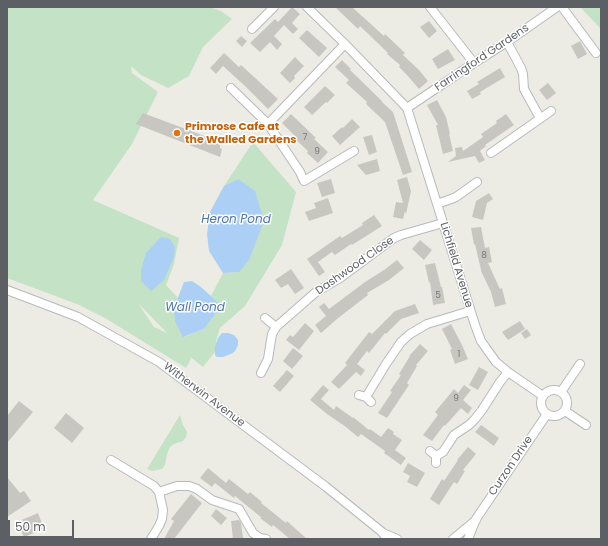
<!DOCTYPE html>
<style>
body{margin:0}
#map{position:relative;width:608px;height:546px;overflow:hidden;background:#edece4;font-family:Poppins,sans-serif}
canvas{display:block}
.frame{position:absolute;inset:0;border:8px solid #5c5f63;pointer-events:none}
.scale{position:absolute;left:8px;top:520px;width:66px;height:18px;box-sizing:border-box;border:2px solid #5c5f63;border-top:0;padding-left:5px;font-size:12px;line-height:14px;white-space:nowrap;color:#5c5f63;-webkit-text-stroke:3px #fff;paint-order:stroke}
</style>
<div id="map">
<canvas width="608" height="546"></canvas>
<div class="frame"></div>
<div class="scale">50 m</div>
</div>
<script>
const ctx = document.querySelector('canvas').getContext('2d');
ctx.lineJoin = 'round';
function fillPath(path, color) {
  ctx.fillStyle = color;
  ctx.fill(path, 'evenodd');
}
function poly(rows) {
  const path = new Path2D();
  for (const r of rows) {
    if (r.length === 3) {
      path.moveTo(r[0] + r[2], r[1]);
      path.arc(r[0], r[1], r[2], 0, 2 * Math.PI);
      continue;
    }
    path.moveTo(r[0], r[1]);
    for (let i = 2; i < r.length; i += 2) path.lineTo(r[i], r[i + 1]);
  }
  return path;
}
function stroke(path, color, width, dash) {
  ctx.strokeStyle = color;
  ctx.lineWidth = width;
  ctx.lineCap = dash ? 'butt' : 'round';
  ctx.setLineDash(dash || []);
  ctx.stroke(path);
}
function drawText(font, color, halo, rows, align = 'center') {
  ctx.font = font + ' Poppins,sans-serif';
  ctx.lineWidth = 3;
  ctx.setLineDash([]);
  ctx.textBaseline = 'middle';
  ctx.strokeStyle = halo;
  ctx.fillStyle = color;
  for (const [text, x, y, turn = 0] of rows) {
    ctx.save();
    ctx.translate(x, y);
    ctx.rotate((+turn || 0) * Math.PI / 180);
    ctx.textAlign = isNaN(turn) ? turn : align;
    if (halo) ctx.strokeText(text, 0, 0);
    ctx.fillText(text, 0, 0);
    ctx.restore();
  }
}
fillPath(poly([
 [7,7,210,7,221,11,232,19,203,47,189,76,168,88,141,75,131,66,132,73,158,92,132,144,93,200,179,238,174,264,166,285,178,298,174,308,184,337,204,329,220,306,211,296,223,273,239,272,238,179,224,186,253,142,296,192,282,245,245,306,220,328,216,341,215,352,203,367,189,356,191,359,186,368,105,318,77,304,7,278],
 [138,303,167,333,154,327],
 [580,7,601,7,601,29],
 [180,415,183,425,187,432,186,437,183,441,174,444,170,447,167,454,165,465,162,469,152,471,147,469]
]), '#c3e2c6');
fillPath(poly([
 [238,179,255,191,264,221,249,260,239,272,223,273,209,251,207,234,210,212,224,186],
 [161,237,170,239,175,247,174,257,164,280,151,291,141,281,141,270,146,253],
 [192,281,201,287,211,296,221,306,204,329,183,337,175,321,174,308,184,282],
 [222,333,228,333,234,335,238,340,238,345,235,351,233,353,223,357,217,357,215,355,215,346,218,338]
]), '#accff5');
fillPath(poly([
 [292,7,300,14,292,23,298,29,293,34,284,25,274,36,282,44,277,50,270,42,260,52,250,43,275,19,278,22],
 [335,7,352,7,384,36,385,34,405,53,403,55,419,70,428,81,419,89,407,75,399,67,400,65,387,54,388,53,360,26,358,29],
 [429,21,437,31,429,38,420,27],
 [307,30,327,48,319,57,299,38],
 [241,36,247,41,242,47,236,41],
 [580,41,587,54,578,59,571,46],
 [448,49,455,60,438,69,432,59],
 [224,53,239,67,241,65,278,99,268,109,245,86,223,66,216,74,210,68],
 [295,57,304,66,294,76,295,78,290,83,280,73],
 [342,60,351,69,350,70,382,101,382,102,393,112,412,172,403,175,385,122,366,104,367,102,346,83,349,80,335,67],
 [500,68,505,77,480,92,481,94,472,99,467,91,479,84,477,82],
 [548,83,556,93,547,100,539,90],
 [325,86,335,95,327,103,326,102,312,115,304,107],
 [437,100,446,117,450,134,449,134,453,151,443,154,436,125,438,125,427,105],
 [143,113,215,140,216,143,220,145,220,148,222,149,220,157,136,124],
 [291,114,316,138,314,139,328,152,318,163,307,153,308,151,295,139,296,137,282,123],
 [506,114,514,125,485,145,486,146,480,151,485,160,479,163,475,156,448,162,456,156,455,148,462,147,463,151,483,137,481,134,497,123,496,121],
 [352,119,360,127,340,145,332,136,342,127,343,128],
 [372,135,377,152,369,155,363,137],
 [377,159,380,171,366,175,357,165],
 [407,177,411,191,406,214,405,211,403,219,393,217,396,202,403,203,397,180],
 [331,179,335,193,322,197,317,183],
 [489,193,493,199,487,203,483,220,472,217,476,201],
 [328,198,333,213,309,221,305,212,316,208,314,203],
 [374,215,382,226,352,245,351,244,335,255,332,252,318,262,325,272,319,276,307,259,340,236,342,238,363,225,362,223],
 [481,227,485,248,489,247,492,262,488,263,500,289,502,288,506,304,495,307,491,292,481,271,481,270,475,244,474,245,471,228],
 [420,240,432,250,424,260,412,249],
 [397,260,404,268,389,280,367,293,368,295,337,319,321,333,315,325,326,316,319,307,324,303,329,309,365,282,384,270],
 [435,263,441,287,442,287,445,303,433,305,430,282,429,283,425,265],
 [291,269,304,288,295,294,288,284,281,288,275,280],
 [415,304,419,313,401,319,386,334,385,333,369,353,367,351,357,364,365,370,361,376,356,372,339,389,331,382,347,365,345,363,369,332,372,334,395,311],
 [520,321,525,329,508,340,502,332],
 [305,323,314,331,299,350,286,340,290,335,293,337],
 [451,324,462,345,468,359,455,364,450,350,452,349,442,329],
 [527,329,531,335,525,339,521,333],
 [420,344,428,351,416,365,417,366,407,383,409,385,387,418,378,413,392,392,390,391,401,375,399,374,410,356,409,356],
 [293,348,303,356,292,369,283,361],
 [479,367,488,372,478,390,469,385],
 [287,370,294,376,280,392,273,386],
 [323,385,329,390,321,399,334,410,336,406,353,418,353,417,369,430,370,429,381,437,388,428,394,432,393,434,402,440,395,450,406,458,401,465,384,453,385,451,361,434,358,437,346,427,327,414,310,400],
 [464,385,471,390,463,400,472,408,468,414,461,408,445,426,444,425,432,441,423,435,438,415,435,412,454,389,458,393],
 [19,401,33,412,7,443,7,416],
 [66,413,84,428,72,443,54,428],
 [481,425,499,438,494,446,475,432],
 [468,447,476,454,463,470,465,471,457,484,454,482,439,505,430,499,442,479,444,481,458,460,457,460],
 [408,463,425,473,417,487,407,482,410,476,403,472],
 [208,468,226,483,229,479,248,494,250,492,262,502,261,503,286,523,287,521,307,539,290,539,273,525,272,527,260,518,262,518,235,496,234,498,215,483,212,487,200,478],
 [7,477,20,493,24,491,31,501,7,517],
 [191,494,202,503,174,539,164,539,174,521,171,519],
 [216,509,227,518,221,525,211,516],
 [38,513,44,529,24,537,17,522],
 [239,520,241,523,243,538,233,539,231,521]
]), '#c8c6c1');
const street = poly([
 [307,7,345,44,407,108,475,325,481,341,496,362,508,372,543,396],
 [430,7,474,63],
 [562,7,596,53],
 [252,29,274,7],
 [507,42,521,68,523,74,524,89,540,118],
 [231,88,268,124,300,172,304,181,354,151],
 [407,108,474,63,507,42,557,7],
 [268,124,345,44],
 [491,153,551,111],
 [437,204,451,199,456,197,477,182],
 [7,290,78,317,159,362,325,486,382,532,387,539],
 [276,327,316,292,340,278,394,238,401,235,443,223],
 [261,373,268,359,272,334,276,327,265,318],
 [554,403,13],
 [561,392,580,364],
 [359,395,366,397,371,402],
 [366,397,386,364,401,342,410,334,427,324,470,311],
 [565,411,586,425],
 [430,451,436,456,436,463],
 [436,456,443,452,454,435,469,425,475,419,482,410,500,382,508,372],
 [111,460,154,486,159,492,177,486,189,486,197,489,212,500,239,509,253,533,260,538,266,539],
 [383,533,397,539],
 [151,539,159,526,162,519,163,510,159,492],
 [453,539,476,520],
 [468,539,476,519,547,414]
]);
stroke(street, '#b6b9bd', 10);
stroke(street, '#fff', 8);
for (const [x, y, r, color] of [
 [177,133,4,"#e8710a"]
]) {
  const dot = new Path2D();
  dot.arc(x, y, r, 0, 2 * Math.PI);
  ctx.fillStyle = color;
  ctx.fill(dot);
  stroke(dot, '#fff', 1.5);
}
drawText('9px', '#77797a', null, [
 ["7",305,138],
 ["9",317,152],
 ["8",484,256],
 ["5",438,296],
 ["1",459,355],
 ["9",456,399]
]);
drawText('11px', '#5c5f63', '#fff', [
 ["Farringford Gardens",482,58,-34],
 ["Lichfield Avenue",456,265,73],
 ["Dashwood Close",355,266,-35],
 ["Witherwin Avenue",204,395,37],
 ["Curzon Drive",511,466,-56]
]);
drawText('bold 11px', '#c56008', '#fff', [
 ["Primrose Cafe at",185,127],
 ["the Walled Gardens",185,140]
], 'left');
drawText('italic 12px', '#4e75ad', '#fff', [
 ["Heron Pond",236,220],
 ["Wall Pond",195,308]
]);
</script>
